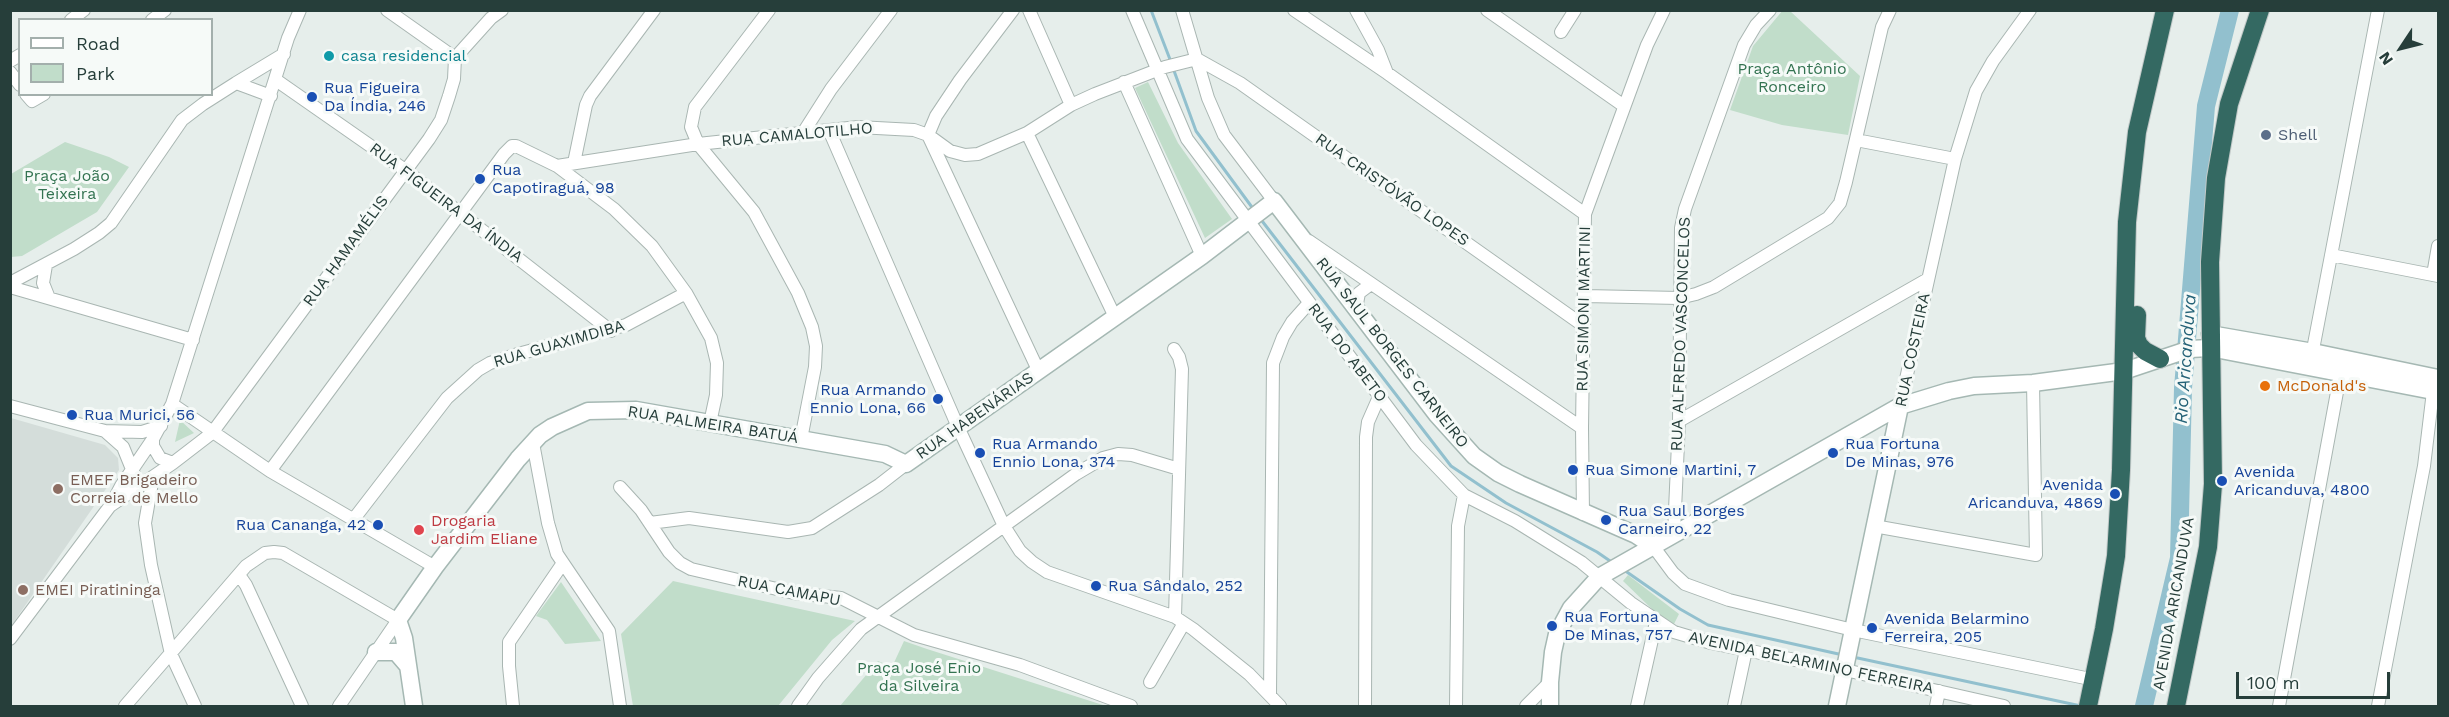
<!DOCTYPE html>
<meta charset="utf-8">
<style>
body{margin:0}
#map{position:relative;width:2449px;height:717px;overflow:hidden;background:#e6eeeb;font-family:"Work Sans",sans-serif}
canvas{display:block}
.frame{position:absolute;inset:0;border:12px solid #263e3a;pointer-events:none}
.legend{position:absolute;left:18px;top:18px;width:195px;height:78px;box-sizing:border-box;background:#f6faf8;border:2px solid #a3afac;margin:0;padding:8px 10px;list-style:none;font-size:18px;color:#263e3a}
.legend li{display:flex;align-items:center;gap:12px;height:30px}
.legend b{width:30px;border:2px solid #a3afac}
.north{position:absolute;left:2371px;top:18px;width:60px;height:60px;-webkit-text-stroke:4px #f6faf8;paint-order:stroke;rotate:235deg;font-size:16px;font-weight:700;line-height:24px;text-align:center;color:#263e3a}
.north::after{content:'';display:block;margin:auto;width:21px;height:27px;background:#263e3a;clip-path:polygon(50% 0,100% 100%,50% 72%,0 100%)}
.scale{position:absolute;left:2236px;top:672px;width:154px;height:27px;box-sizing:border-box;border:3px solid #263e3a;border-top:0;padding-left:8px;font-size:18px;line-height:21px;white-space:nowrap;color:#263e3a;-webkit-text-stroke:4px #f6faf8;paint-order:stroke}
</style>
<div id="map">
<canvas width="2449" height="717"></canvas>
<div class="frame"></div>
<ul class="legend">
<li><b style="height:8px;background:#fff"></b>Road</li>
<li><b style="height:16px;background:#c1ddca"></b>Park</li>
</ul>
<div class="north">N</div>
<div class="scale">100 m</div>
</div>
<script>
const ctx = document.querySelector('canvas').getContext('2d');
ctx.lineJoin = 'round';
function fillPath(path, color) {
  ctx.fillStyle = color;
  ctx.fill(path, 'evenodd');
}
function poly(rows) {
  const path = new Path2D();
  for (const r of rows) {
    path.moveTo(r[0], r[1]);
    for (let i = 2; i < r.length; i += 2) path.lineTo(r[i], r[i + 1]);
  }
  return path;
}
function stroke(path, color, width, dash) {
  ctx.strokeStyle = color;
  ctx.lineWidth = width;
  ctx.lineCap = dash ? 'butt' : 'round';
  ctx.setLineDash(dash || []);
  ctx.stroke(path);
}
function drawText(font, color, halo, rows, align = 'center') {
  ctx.font = font + ' "Work Sans",sans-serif';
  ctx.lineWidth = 6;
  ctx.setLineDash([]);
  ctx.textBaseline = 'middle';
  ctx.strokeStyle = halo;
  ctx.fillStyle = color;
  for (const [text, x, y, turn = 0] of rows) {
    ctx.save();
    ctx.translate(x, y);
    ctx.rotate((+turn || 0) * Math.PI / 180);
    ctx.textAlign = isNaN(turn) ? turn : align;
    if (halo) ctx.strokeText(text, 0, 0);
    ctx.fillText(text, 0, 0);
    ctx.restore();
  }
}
fillPath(poly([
 [11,418,105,445,118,458,119,470,11,626]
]), '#d4ddda');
fillPath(poly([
 [1783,10,1790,11,1860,76,1848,135,1782,125,1730,110,1753,46],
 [1148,82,1178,143,1232,219,1205,238,1135,88],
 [65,142,109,157,129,167,97,212,22,256,11,257,11,174],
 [180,420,194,433,175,442],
 [1628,575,1679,614,1674,624,1654,611,1623,581],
 [673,581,722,592,855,621,832,640,778,706,633,706,621,634],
 [561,582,601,641,565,644,547,620,536,616],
 [904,641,927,649,1106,706,840,706,878,661,892,667]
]), '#c1ddca');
stroke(poly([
 [1151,10,1171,62],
 [1173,68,1196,131,1254,210],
 [1259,217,1451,466,1506,503,1597,552,1613,563],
 [1624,570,1680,609,1708,625,1843,655],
 [1853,657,2081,706]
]), '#92c0ce', 3);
stroke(poly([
 [2144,706,2179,558,2183,388,2206,106,2230,10]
]), '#92c0ce', 18);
const street = poly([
 [387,10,455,58],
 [769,10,695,107,691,127,698,144,754,212,798,293,812,327,816,346,815,367,801,439],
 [1013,10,960,80,936,116,928,135,1039,372],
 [1029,10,1071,105],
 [1132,10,1187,139,1416,445,1464,495,1515,521,1581,562,1631,603,1674,632,1711,643,1845,670,2004,706],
 [1182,10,1208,98,1224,135,1274,201],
 [1294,10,1387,73,1585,214],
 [1356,10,1378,50,1387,73],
 [1487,10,1624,106],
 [71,20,84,10],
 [152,20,165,10],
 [1561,32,1575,10],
 [455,58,491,18,502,10],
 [10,61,20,55],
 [10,72,20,85],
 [276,80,405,170,611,331],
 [1124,82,1202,256],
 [236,83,284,54],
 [26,94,32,101,44,94],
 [829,130,958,427,1004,526,1020,551,1032,562,1047,572,1175,617,1193,629,1249,674,1280,706],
 [803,133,831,89,891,10],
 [1027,133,1115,317],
 [1856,140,1955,159],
 [574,163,586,105,590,96,654,10],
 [557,166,698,144,858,127,914,130,928,135,950,151,965,155,978,154,1027,133,1071,105,1095,94,1165,67,1197,59,1240,83,1584,326],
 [1309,241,1582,428],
 [2331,255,2438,276],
 [46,265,43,283,49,298],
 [2433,275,2438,246],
 [10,283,74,249,99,233,111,223,182,120,203,104,236,83,271,96],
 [10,287,193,340],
 [1585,296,1679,298,1696,294,1714,287,1828,218,1840,203,1846,182,1882,27,1890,10],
 [1356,309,1359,293,1371,284],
 [1174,349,1179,357,1182,369,1175,617],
 [2311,360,2378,10],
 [172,404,270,471,435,567],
 [10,406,105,431,142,432,161,426],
 [1900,406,1955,159,1976,91,1993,61,2030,10],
 [1679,421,1928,279],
 [106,432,123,447,134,474],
 [153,439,153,446,160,458,173,463],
 [533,443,548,523,557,554,609,631,620,706],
 [270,471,504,154,512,146,516,146,557,166,614,209,652,246,686,293,711,338,717,363,716,395,710,423],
 [153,477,145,523,151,565,171,654,195,706],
 [620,487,641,510,669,552,680,563,691,569,794,593,841,598,914,635,1020,665,1131,706],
 [111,505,121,486,153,439,172,404,288,38,300,10],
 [1583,514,1582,428,1585,214,1647,45,1664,10],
 [353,520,447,398,478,370,490,363,518,354,626,325,686,293],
 [650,523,689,518,788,532,812,528,879,485,906,464],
 [1874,526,2036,555,2033,383],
 [1674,532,1679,421,1681,228,1685,209,1744,45,1756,25,1770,10],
 [1653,546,1673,573,1685,584,1729,600,1853,630,2095,680],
 [239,575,246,585,302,706],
 [10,639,110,506,173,463,212,433,429,139,441,120,449,96,454,79,455,58],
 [1150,682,1184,623],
 [1270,694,1273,363,1283,337,1292,322,1309,303],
 [125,706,246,566,265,553,274,552,283,553,398,620,339,706],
 [513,706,509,666,509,642,563,563],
 [798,706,818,678,861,629,1076,474,1103,458,1118,454,1132,455,1179,469],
 [1365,706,1366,437,1368,422,1379,397],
 [1456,706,1458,526,1464,495],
 [1526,706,1550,682],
 [1637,706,1656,622],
 [1734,706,1746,650],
 [1936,706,1939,691],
 [2279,706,2342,365],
 [2378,706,2424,466,2434,383]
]);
const secondary = poly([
 [2210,334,2313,352,2438,378],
 [376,652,396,652,408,666],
 [414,706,404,638,398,620,435,567,518,459,540,435,552,427,588,411,636,410,885,454,906,464,1202,256,1274,201,1437,415,1474,456,1498,473,1520,484,1636,535,1653,546],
 [1550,706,1550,682,1553,652,1557,634,1571,608,1599,577,1900,406,1949,391,1974,386,2033,383,2124,371,2190,349,2210,348,2438,392],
 [1837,706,1900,406]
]);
const highway = poly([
 [2137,315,2136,338,2139,345,2145,351,2160,359],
 [2088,706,2104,629,2116,556,2121,470,2127,222,2137,132,2165,10],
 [2176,706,2208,547,2213,484,2210,262,2216,178,2229,104,2260,10]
]);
stroke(street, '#a9b6b2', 14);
stroke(secondary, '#a5b8b3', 19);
stroke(highway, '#c2c9c8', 20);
stroke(street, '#fff', 12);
stroke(secondary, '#fff', 16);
stroke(highway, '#346962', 18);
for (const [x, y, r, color] of [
 [329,56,6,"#0f9aa8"],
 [312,97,6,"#1a4fb4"],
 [2266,135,6,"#5c6f8a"],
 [480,179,6,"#1a4fb4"],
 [2265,386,6,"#e8710a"],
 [938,399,6,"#1a4fb4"],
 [72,415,6,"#1a4fb4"],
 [980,453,6,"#1a4fb4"],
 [1833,453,6,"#1a4fb4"],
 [1573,470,6,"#1a4fb4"],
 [2222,481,6,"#1a4fb4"],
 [58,489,6,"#8d6e63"],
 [2115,494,6,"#1a4fb4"],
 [1606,520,6,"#1a4fb4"],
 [378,525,6,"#1a4fb4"],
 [419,530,6,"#e0444e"],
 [1096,586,6,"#1a4fb4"],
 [23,590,6,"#8d6e63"],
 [1552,626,6,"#1a4fb4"],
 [1872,628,6,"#1a4fb4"]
]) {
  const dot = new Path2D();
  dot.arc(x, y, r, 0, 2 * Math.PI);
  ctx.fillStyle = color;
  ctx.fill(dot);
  stroke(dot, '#f6faf8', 2);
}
drawText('16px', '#0d838f', '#f6faf8', [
 ["casa residencial",341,56]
], 'left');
drawText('16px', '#337351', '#f6faf8', [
 ["Praça Antônio",1792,69],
 ["Ronceiro",1792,87],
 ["Praça João",67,176],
 ["Teixeira",67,194],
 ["Praça José Enio",919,668],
 ["da Silveira",919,686]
]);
drawText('16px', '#164399', '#f6faf8', [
 ["Rua Figueira",324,88],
 ["Da Índia, 246",324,106],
 ["Rua",492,170],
 ["Capotiraguá, 98",492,188],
 ["Rua Armando",926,390,"right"],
 ["Ennio Lona, 66",926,408,"right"],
 ["Rua Murici, 56",84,415],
 ["Rua Armando",992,444],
 ["Ennio Lona, 374",992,462],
 ["Rua Fortuna",1845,444],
 ["De Minas, 976",1845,462],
 ["Rua Simone Martini, 7",1585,470],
 ["Avenida",2234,472],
 ["Aricanduva, 4800",2234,490],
 ["Avenida",2103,485,"right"],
 ["Aricanduva, 4869",2103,503,"right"],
 ["Rua Saul Borges",1618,511],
 ["Carneiro, 22",1618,529],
 ["Rua Cananga, 42",366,525,"right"],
 ["Rua Sândalo, 252",1108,586],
 ["Rua Fortuna",1564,617],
 ["De Minas, 757",1564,635],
 ["Avenida Belarmino",1884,619],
 ["Ferreira, 205",1884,637]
], 'left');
drawText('16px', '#263e3a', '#f6faf8', [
 ["RUA CAMALOTILHO",797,135,-5],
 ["RUA CRISTÓVÃO LOPES",1392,190,35],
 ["RUA FIGUEIRA DA ÍNDIA",446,203,37],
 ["RUA HAMAMÉLIS",346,251,-54],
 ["RUA SIMONI MARTINI",1584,309,-89],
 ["RUA ALFREDO VASCONCELOS",1681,334,-88],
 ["RUA GUAXIMDIBA",559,344,-16],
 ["RUA COSTEIRA",1913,350,-78],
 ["RUA DO ABETO",1347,353,53],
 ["RUA SAUL BORGES CARNEIRO",1392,353,52],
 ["RUA HABENÁRIAS",975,416,-35],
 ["RUA PALMEIRA BATUÁ",713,425,9],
 ["RUA CAMAPU",789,591,11],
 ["AVENIDA ARICANDUVA",2174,604,-80],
 ["AVENIDA BELARMINO FERREIRA",1811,663,12]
]);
drawText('16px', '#4e5e75', '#f6faf8', [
 ["Shell",2278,135]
], 'left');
drawText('16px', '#c56008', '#f6faf8', [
 ["McDonald's",2277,386]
], 'left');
drawText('16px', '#785e54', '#f6faf8', [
 ["EMEF Brigadeiro",70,480],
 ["Correia de Mello",70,498],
 ["EMEI Piratininga",35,590]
], 'left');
drawText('16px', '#be3a42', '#f6faf8', [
 ["Drogaria",431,521],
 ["Jardim Eliane",431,539]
], 'left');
drawText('italic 18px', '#246277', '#f6faf8', [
 ["Rio Aricanduva",2186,359,-86]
]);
</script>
